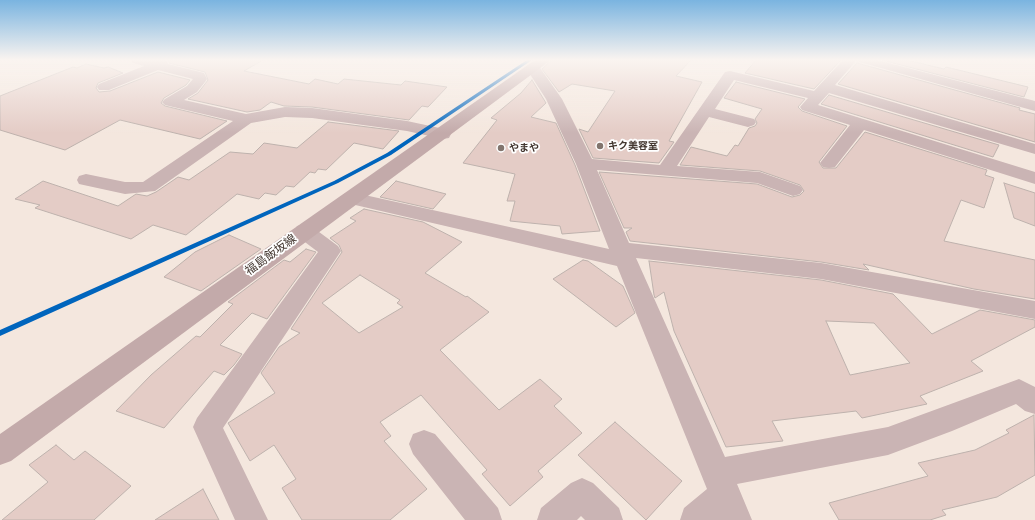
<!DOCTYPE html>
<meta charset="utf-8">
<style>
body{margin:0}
canvas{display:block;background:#f4e7de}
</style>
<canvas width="1035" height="520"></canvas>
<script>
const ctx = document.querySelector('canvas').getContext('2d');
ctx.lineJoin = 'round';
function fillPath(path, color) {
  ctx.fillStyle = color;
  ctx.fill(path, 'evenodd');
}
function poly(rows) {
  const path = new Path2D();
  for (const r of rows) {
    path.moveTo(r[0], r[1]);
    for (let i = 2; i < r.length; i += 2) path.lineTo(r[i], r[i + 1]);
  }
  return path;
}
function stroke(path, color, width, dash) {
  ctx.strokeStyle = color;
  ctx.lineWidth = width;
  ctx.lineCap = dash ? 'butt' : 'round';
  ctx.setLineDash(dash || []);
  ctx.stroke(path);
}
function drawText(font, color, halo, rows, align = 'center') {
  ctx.font = font + ' Karla,"Noto Sans JP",sans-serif';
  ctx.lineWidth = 3.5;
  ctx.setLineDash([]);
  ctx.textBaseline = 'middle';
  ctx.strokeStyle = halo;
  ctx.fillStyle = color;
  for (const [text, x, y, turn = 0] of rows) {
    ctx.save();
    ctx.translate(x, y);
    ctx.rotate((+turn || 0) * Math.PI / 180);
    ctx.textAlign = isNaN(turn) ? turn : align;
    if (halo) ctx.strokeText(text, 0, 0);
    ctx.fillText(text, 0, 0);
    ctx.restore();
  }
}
const building = poly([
 [168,60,263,60,244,71,309,84,315,79,338,84,344,79,401,85,405,81,447,87,428,107,422,106,409,120,312,107,284,106,271,102,260,110,247,112,188,99,198,93,208,80,205,72,169,63,168,60],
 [552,60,691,60,676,76,702,82,669,141,674,142,659,163,593,158,579,129,588,132,615,91,572,84,559,92,542,69,552,60],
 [756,60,841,60,814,89,745,73,756,60],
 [882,60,907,60,944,69,946,67,1028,87,1024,97,882,60],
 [857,63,1020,108,1019,110,1035,114,1035,142,838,84,857,63],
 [86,64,104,68,108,67,123,73,98,83,96,88,99,92,110,91,158,72,190,80,186,85,164,98,161,103,165,106,227,121,200,139,120,120,65,150,0,130,0,96,73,67,77,68,86,64],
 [532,80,546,103,531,117,556,123,575,165,600,231,562,234,560,226,510,221,515,201,507,201,515,174,463,163,497,120,491,118,521,93,532,80],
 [736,82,805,99,798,107,802,111,847,126,819,162,823,168,836,168,865,132,987,170,985,175,994,178,984,208,961,200,944,241,1035,260,1035,299,974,289,863,264,869,270,821,262,630,241,626,232,632,228,624,228,599,172,757,184,792,197,800,195,804,191,800,185,760,171,680,165,691,147,727,156,735,145,738,146,749,128,755,126,757,123,755,119,762,109,724,98,736,82],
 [829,95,999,145,993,157,821,104,829,95],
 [328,122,399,131,383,149,354,143,326,170,318,169,315,173,310,172,294,187,286,186,276,195,265,193,259,199,237,194,186,235,153,225,131,239,35,208,40,205,15,199,43,181,118,206,136,194,147,196,156,192,178,177,189,180,230,152,253,154,264,143,297,148,328,122],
 [396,181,446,194,433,209,380,197,396,181],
 [1004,183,1035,193,1035,226,1014,218,1004,183],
 [364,209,423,222,462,242,425,273,466,297,467,296,489,312,440,350,499,410,540,379,562,399,554,406,582,433,538,471,543,477,510,506,482,474,487,470,421,395,380,422,391,436,384,441,427,489,390,520,302,520,282,488,296,479,274,445,250,461,228,423,275,393,261,373,279,347,300,333,291,329,342,252,339,245,330,238,356,221,350,218,364,209],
 [360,275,400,300,397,303,403,307,359,333,322,303,360,275],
 [229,235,261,249,201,291,164,277,195,252,229,235],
 [306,249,316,252,267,319,252,313,220,345,242,354,234,365,224,375,214,371,164,428,116,411,151,375,196,336,200,337,233,304,228,302,284,260,290,262,306,249],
 [583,260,588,261,623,286,635,313,616,327,553,279,583,260],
 [649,261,821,280,893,294,932,334,980,310,1035,320,1035,327,971,361,983,371,920,396,927,404,862,418,856,411,772,421,783,441,726,447,674,331,664,292,655,298,654,295,649,261],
 [826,321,874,323,910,363,850,375,826,321],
 [1034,415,1035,475,997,497,942,510,946,515,930,520,839,520,829,503,928,476,918,463,975,450,1009,433,1006,430,1034,415],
 [615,422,682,481,646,520,578,455,615,422],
 [56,445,74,460,85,451,131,486,94,520,2,520,48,482,29,465,56,445],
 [203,489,219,520,155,520,203,489]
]);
fillPath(building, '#e4ccc6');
stroke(building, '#beb2ad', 1);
fillPath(poly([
 [131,60,166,60,168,64,204,73,207,79,205,82,197,92,184,100,246,114,285,107,312,108,407,121,449,130,451,134,449,138,443,139,407,131,312,118,285,117,251,123,155,191,125,194,79,184,77,180,79,176,86,174,125,182,143,182,233,121,165,105,162,102,165,99,187,86,193,79,158,70,109,90,99,90,97,87,99,84,144,66,133,63,131,60],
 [843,60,877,60,1035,101,1035,111,856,61,835,85,1035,144,1035,154,829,93,818,105,1035,172,1035,184,864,130,835,167,829,168,823,167,820,163,850,125,802,110,800,107,808,98,734,80,715,109,754,119,756,122,754,125,748,127,709,117,677,166,760,172,800,186,803,190,800,194,793,196,757,183,597,170,629,243,821,263,1035,301,1035,319,821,279,636,258,725,457,888,427,1019,379,1035,387,1035,414,1025,411,1016,404,952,431,888,455,737,484,752,520,680,520,684,508,707,489,617,266,351,204,344,202,341,198,344,194,351,192,609,249,576,164,546,99,526,68,528,65,538,65,562,99,592,159,660,165,725,72,730,71,814,91,843,60],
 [304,224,311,226,338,246,341,251,223,428,268,520,235,520,193,427,197,418,318,252,297,236,294,231,297,226,304,224],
 [424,430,435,434,498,508,502,520,465,520,413,454,409,444,413,434,424,430],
 [582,478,593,483,619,508,623,520,585,520,581,516,577,520,537,520,541,508,571,483,582,478]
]), '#cab4b4');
fillPath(poly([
 [535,60,551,60,11,461,0,465,0,434,535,60]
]), '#c3aaaa');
fillPath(poly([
 [527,60,532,60,391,155,338,183,0,336,0,330,334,181,387,153,527,60]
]), '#0065bd');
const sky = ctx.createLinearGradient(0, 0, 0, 133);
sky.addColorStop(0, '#7ab4e0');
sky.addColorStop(0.45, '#faf4f0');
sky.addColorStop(1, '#faf4f000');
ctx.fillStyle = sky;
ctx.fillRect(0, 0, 1035, 133);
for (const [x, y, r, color] of [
 [600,146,4,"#82756e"],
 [501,148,4,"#82756e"]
]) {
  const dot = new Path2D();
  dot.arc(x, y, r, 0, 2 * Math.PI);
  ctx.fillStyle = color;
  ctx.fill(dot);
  stroke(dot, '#fff', 1.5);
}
drawText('bold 10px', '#443831', '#fff', [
 ["キク美容室",608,146],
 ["やまや",509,148]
], 'left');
drawText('12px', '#443831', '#fff', [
 ["福島飯坂線",271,255,-36]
]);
</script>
